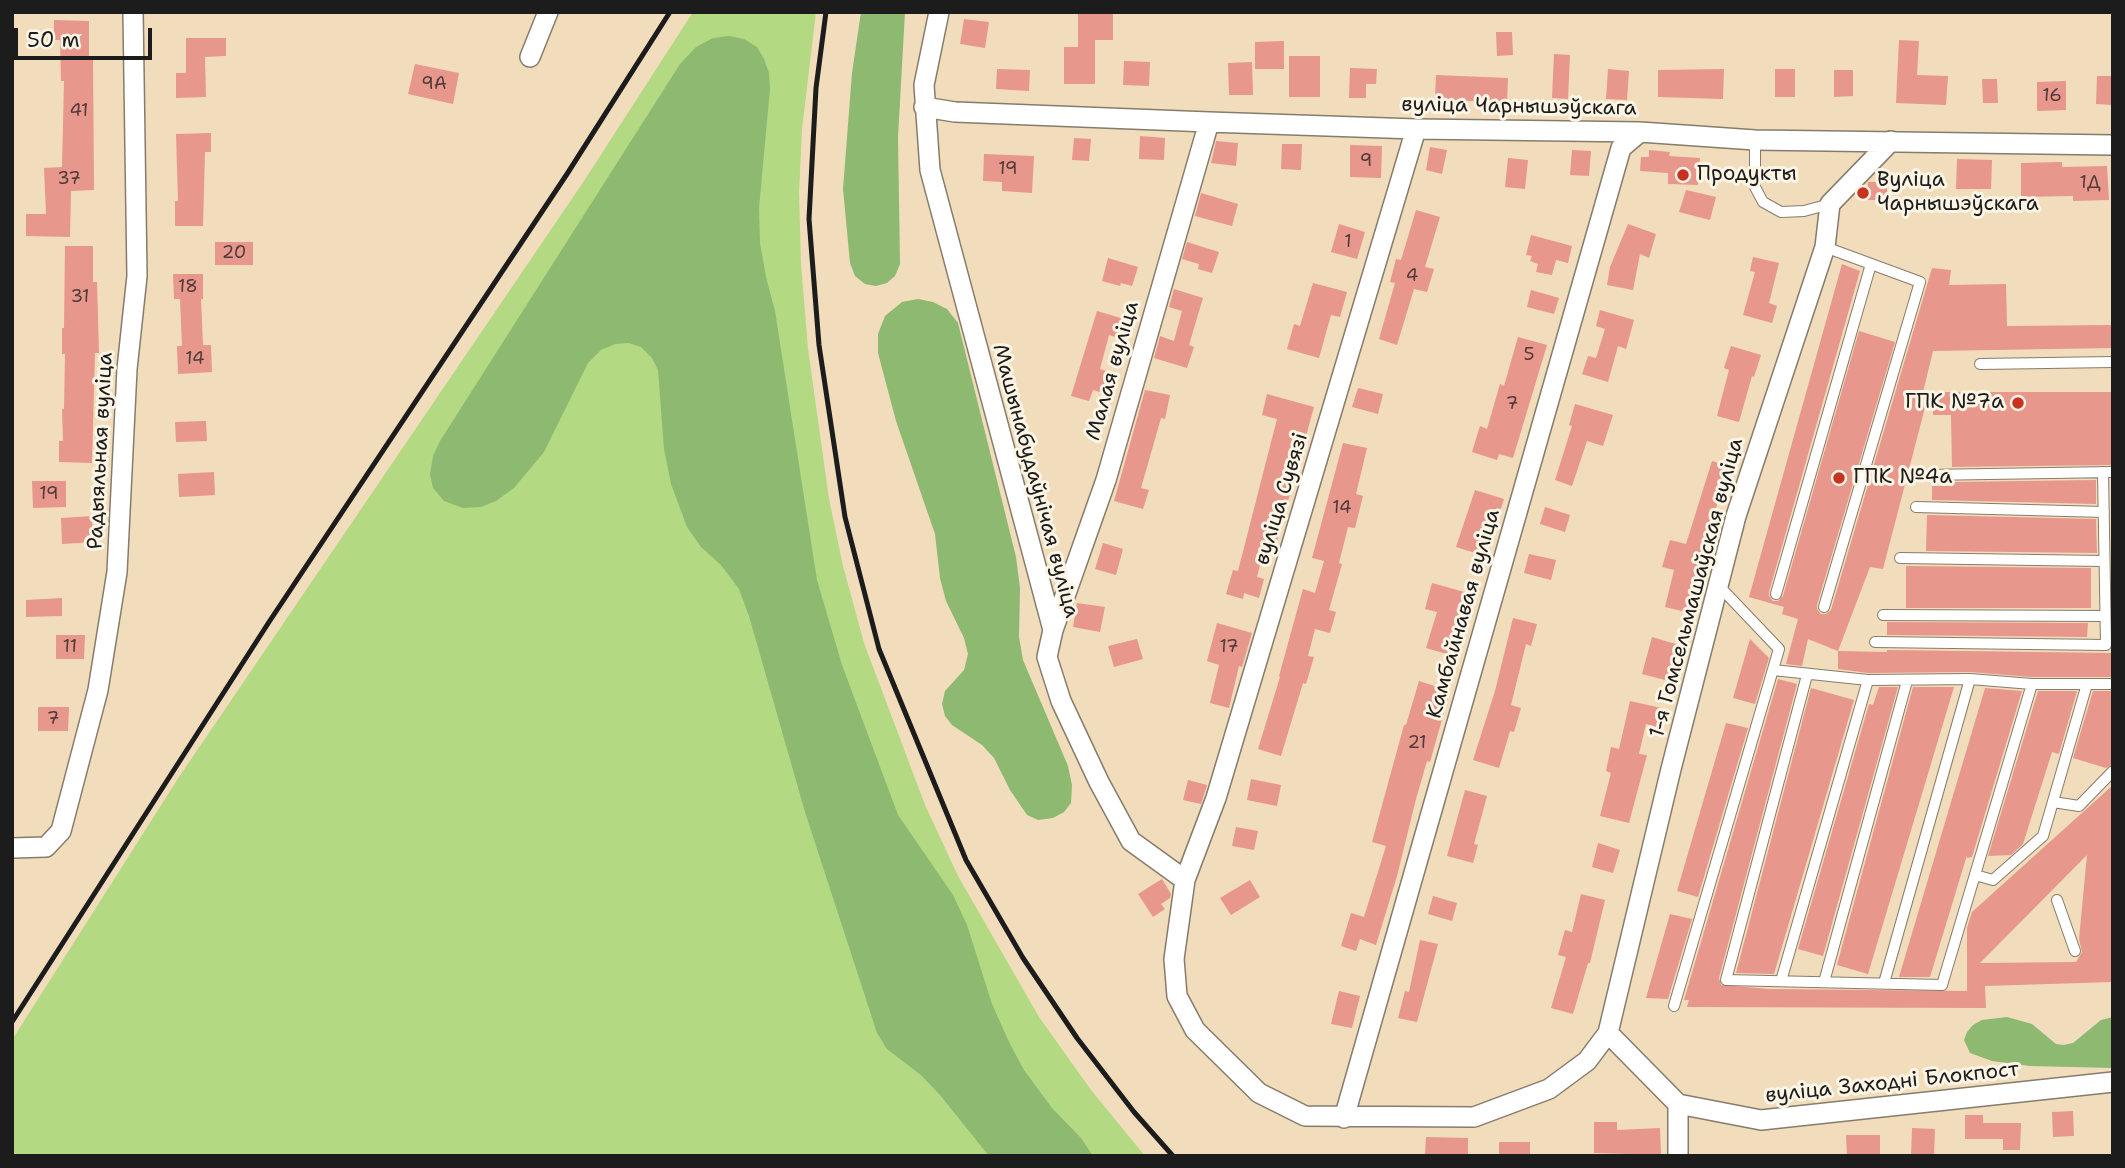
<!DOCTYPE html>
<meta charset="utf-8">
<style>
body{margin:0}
#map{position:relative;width:2125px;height:1168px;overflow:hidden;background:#f1dcbb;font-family:"Shantell Sans",sans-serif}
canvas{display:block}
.frame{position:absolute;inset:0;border:14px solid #1c1c1c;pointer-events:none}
.scale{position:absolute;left:14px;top:28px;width:138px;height:32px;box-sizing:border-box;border:4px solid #1c1c1c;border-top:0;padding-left:9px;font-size:21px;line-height:24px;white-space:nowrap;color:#1c1c1c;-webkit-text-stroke:5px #fcf5e5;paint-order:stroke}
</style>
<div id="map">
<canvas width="2125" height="1168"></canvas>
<div class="frame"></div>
<div class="scale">50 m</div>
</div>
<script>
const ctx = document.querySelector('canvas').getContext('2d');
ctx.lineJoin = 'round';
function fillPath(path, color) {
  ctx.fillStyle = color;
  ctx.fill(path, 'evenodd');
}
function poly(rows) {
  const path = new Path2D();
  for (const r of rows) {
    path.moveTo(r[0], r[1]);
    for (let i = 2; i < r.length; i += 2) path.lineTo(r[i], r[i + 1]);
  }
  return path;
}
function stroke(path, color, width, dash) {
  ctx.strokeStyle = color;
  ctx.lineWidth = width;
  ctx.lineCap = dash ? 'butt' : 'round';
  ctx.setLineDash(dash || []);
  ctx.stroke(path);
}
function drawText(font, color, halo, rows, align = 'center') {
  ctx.font = font + ' "Shantell Sans",sans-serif';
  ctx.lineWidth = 6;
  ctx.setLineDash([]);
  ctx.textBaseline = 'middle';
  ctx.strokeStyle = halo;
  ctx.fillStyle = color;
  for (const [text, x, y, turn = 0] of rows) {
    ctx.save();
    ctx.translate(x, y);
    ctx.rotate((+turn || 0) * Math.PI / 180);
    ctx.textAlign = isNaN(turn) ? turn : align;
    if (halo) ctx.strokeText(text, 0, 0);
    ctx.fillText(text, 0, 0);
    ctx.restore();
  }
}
fillPath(poly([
 [693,12,816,12,802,129,799,193,801,264,808,349,829,499,843,566,864,643,925,805,958,876,1039,1017,1091,1090,1145,1156,12,1156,12,1040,179,777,584,181]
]), '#b3d982');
fillPath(poly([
 [861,12,905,12,898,137,900,264,895,276,887,283,876,286,865,284,855,276,850,263,843,189,852,73],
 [729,36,744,39,757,47,764,59,769,73,770,89,759,208,760,243,766,277,775,311,817,580,842,665,898,815,953,895,967,925,992,1004,1010,1044,1024,1070,1052,1108,1081,1138,1093,1156,989,1156,940,1095,922,1076,887,1049,877,1033,805,812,749,616,739,589,721,565,701,547,687,527,671,484,664,449,658,370,652,358,641,347,629,343,615,344,601,350,588,363,544,452,514,488,496,501,481,507,463,508,444,501,433,488,430,474,433,456,440,441,680,64,696,47,713,38],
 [918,299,933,302,947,309,958,323,1016,557,1020,588,1019,637,1023,660,1068,766,1072,785,1071,803,1064,812,1053,818,1038,820,1027,815,1010,790,994,758,982,745,952,725,945,716,942,704,945,691,964,670,968,654,964,638,946,601,940,578,935,534,896,421,878,353,878,334,885,316,902,302],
 [2007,1017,2032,1024,2056,1044,2063,1045,2073,1043,2101,1020,2113,1017,2113,1068,2030,1066,1992,1061,1970,1053,1964,1040,1967,1032,1973,1025,1982,1020]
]), '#8eb970');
fillPath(poly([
 [1078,12,1113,12,1113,40,1095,40,1095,84,1064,84,1064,47,1078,47],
 [964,19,989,22,985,48,960,44],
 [54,20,89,21,89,56,93,56,94,190,71,191,70,237,26,236,26,214,46,214,44,168,62,167,64,81,61,81,60,40,54,40],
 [1496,32,1512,32,1513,55,1497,56],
 [186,38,226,38,226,56,205,57,206,97,176,98,176,73,186,73],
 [1899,40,1919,41,1917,75,1948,76,1946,105,1896,103],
 [1284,41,1284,69,1255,69,1255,42],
 [1554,54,1570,55,1568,99,1552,98],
 [1289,56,1320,56,1320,97,1289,97],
 [1124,61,1150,62,1149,86,1123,85],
 [1252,62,1253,95,1229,95,1228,63],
 [415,64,459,73,453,104,408,94],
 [1350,68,1377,69,1376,84,1366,84,1366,98,1349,98],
 [997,69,1030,70,1029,91,996,89],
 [1608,69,1629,71,1627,100,1606,99],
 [1724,69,1723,99,1658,97,1658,70],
 [1775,69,1795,69,1795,97,1775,97],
 [1834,70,1853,70,1853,96,1834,97],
 [1436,75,1508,78,1507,103,1435,99],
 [2097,76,2113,76,2113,105,2096,104],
 [1982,79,1997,79,1998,103,1983,103],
 [2066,81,2066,110,2037,111,2037,82],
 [211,133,211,152,205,152,203,226,175,226,175,201,178,201,176,134],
 [1140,136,1165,138,1164,160,1139,159],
 [1074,138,1091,139,1089,161,1072,160],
 [1216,141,1238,143,1236,166,1211,163],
 [1282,144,1302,144,1301,170,1281,169],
 [1350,145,1382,146,1381,178,1350,177],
 [1430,147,1447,150,1442,174,1426,170],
 [1572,150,1591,151,1589,176,1570,175],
 [1649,150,1670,152,1669,156,1700,158,1698,185,1668,184,1668,173,1640,171,1641,157,1649,157],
 [984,154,1034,156,1032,193,1002,191,1002,182,983,181],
 [1508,158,1528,160,1525,189,1505,187],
 [1957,159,1992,160,1991,189,1956,189],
 [2062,162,2062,167,2107,166,2109,200,2073,201,2073,196,2021,197,2021,163],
 [1868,182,1887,182,1887,200,1866,200],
 [1686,190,1716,197,1710,220,1679,212],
 [1201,193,1238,204,1232,226,1195,216],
 [1416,210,1440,217,1425,267,1434,269,1427,292,1414,289,1397,345,1379,339,1395,283,1390,282,1396,259,1401,260],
 [1339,224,1365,232,1357,259,1331,252],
 [1628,224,1656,234,1649,258,1640,254,1633,290,1607,285,1610,267],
 [1531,235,1572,246,1568,263,1556,260,1552,275,1536,272,1538,264,1530,261,1532,256,1526,255],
 [215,242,253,242,253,265,215,265],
 [1187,242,1219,252,1212,273,1198,269,1199,264,1182,259],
 [65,246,93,246,93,282,97,282,99,353,95,353,92,463,59,462,59,441,63,441,62,409,64,409,65,354,62,354,62,328,64,328],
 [1753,257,1779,263,1769,303,1777,306,1772,323,1743,315,1755,272,1750,271],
 [1108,258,1138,267,1132,286,1121,283,1120,286,1102,281],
 [1842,264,1860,271,1769,592,1769,596,1773,601,1778,601,1783,596,1859,331,1895,342,1817,605,1817,609,1821,614,1826,614,1831,610,1932,268,1951,270,1949,285,2006,284,2007,326,2113,325,2113,348,1933,351,1923,392,1929,392,1883,569,1870,567,1838,651,1808,639,1802,666,1786,664,1798,619,1782,614,1784,607,1749,597],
 [173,274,203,274,203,299,201,299,203,345,211,345,212,372,178,374,177,346,182,346,180,299,174,299],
 [1313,283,1347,292,1340,317,1331,315,1319,358,1287,349,1294,324,1300,326],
 [1174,289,1203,298,1189,345,1194,347,1187,368,1154,358,1160,336,1174,341,1182,311,1169,307],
 [1531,290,1559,298,1554,314,1527,307],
 [1600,310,1634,320,1626,349,1618,346,1608,382,1582,374,1588,356,1596,358,1605,329,1596,326],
 [1097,311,1124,319,1118,338,1109,335,1100,369,1109,372,1103,393,1093,390,1089,401,1071,396],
 [1518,337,1547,345,1513,458,1499,454,1497,460,1472,452,1480,426,1487,429,1500,384,1504,386],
 [1731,346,1761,355,1754,377,1752,376,1739,422,1717,416,1729,370,1724,368],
 [1358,388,1383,394,1378,414,1352,407],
 [1145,390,1170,395,1165,419,1161,418,1141,488,1149,490,1143,509,1114,501],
 [1933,392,2113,392,2113,465,1952,467,1951,415,1933,415],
 [1267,394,1314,407,1274,552,1264,549,1257,577,1264,579,1259,598,1244,593,1243,599,1226,594,1233,570,1238,571,1277,419,1262,415],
 [1575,404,1613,415,1603,446,1587,441,1572,486,1555,480,1572,426,1569,425],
 [206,421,207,441,176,442,175,422],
 [1343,443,1367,448,1356,494,1363,496,1355,528,1348,527,1339,563,1342,564,1329,610,1336,612,1330,633,1315,629,1308,656,1314,657,1306,684,1303,683,1281,756,1258,749,1280,677,1279,676,1303,589,1315,593,1324,561,1312,558],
 [1712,461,1729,466,1702,553,1704,554,1690,613,1665,607,1674,570,1662,567,1670,540,1686,544],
 [214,472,215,495,179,497,178,474],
 [2111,479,2113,479,2112,561,2111,512],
 [2096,480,2096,504,1932,500,1932,486,1952,486,1952,482],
 [32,481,66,481,66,507,33,508],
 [1475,490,1504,499,1485,556,1456,547],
 [1545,507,1570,515,1565,532,1540,524],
 [1927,515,2096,519,2097,553,1926,551],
 [92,516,93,542,62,544,61,518],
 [1103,543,1123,549,1116,575,1095,569],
 [1529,554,1556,560,1551,580,1524,573],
 [1906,566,2091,568,2091,608,1906,608],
 [1432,583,1468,593,1457,632,1464,634,1457,657,1426,648,1437,612,1425,609],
 [62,598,62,616,26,617,26,600],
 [1077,603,1105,607,1100,632,1073,627],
 [1513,618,1537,624,1531,646,1526,644,1511,705,1521,708,1514,732,1510,731,1499,768,1473,760,1495,691],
 [1887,622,2088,623,2087,637,1887,635],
 [1217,623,1252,633,1242,667,1239,666,1229,708,1210,703,1219,665,1207,661],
 [56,635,85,635,84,659,56,659],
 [1652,637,1679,645,1669,681,1642,674],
 [1137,639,1143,659,1114,667,1108,646],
 [1750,639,1769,658,1755,704,1733,698],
 [1887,650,2113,653,2113,677,2032,677,1970,672,1868,673,1838,669,1838,651,1887,652],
 [1778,679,1797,684,1719,978,1721,985,1770,989,1967,991,1967,928,1972,912,2113,785,2113,982,1985,986,1986,1008,1687,1007,1689,1000,1684,1000],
 [2087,855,2079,939,2082,952,2076,962,1980,963],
 [1419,681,1450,691,1430,762,1427,761,1416,799,1397,876,1376,945,1360,939,1356,951,1341,946,1351,913,1364,917,1386,846,1372,842,1404,725,1406,725],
 [1879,687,1898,687,1823,956,1798,949,1869,704,1873,705],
 [1913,687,1954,687,1868,974,1837,965,1838,961],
 [1811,688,1854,700,1774,974,1736,973],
 [1985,688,2022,691,1972,857,1967,858,1967,855,1930,977,1899,977],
 [2038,691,2077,691,2059,754,2052,752,2023,844,2011,855,1988,856],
 [2093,691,2113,691,2113,764,2106,768,2073,758],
 [1630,701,1661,708,1657,727,1646,724,1639,754,1647,755,1629,823,1600,816,1611,773,1606,771,1611,747,1619,749],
 [38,707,69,707,68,731,38,731],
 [1726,723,1748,728,1698,897,1677,891],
 [1251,779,1281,785,1277,806,1247,800],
 [1188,780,1207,785,1201,804,1183,800],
 [1465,790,1487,796,1474,844,1478,845,1473,863,1447,856],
 [1236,827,1258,831,1254,850,1232,846],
 [1598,843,1620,850,1613,873,1592,867],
 [1162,879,1171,894,1170,898,1161,904,1165,909,1153,917,1138,894],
 [1250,880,1260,897,1231,915,1220,898],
 [1581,894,1605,900,1590,963,1588,963,1573,1014,1551,1008,1566,957,1558,955,1565,930,1572,932],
 [1433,896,1457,903,1452,921,1428,914],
 [1670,914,1692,919,1668,999,1646,998],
 [1420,940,1438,944,1417,1022,1398,1018,1405,991,1409,992],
 [1339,991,1360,996,1352,1028,1331,1024],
 [2073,1111,2074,1136,2053,1137,2052,1112],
 [1965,1115,1983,1115,1983,1123,2021,1123,2020,1150,2003,1150,2003,1139,1965,1139],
 [1594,1122,1617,1122,1617,1130,1660,1128,1661,1155,1594,1153],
 [1912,1128,1935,1129,1934,1156,1911,1156],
 [1846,1135,1880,1135,1880,1156,1847,1156],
 [1426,1137,1468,1138,1468,1156,1425,1156],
 [1499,1142,1530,1142,1530,1156,1499,1156]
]), '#e7978c');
const service = poly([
 [1755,140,1755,187,1763,202,1781,212,1804,211,1830,204],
 [1980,364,2113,362],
 [1926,475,2113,472],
 [1916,507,2104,512],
 [1900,558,2104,561],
 [1776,594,1871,264],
 [1824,607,1920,282,1825,247],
 [1883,615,2105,616],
 [1875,642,2106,645,2103,472],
 [1773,670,1868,680,1970,679,2032,684,2113,684],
 [1807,675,1726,980,1942,985,2032,684],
 [2053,802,2079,806,2113,771],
 [1975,875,1993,880,2043,836,2087,684],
 [2057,900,2075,951],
 [1781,981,1868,680],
 [1824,982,1907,681],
 [1884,983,1970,679],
 [1674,1006,1779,649,1719,586]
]);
const minor = poly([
 [939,12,924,85,930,170,1053,630,1047,657,1061,701,1099,782,1131,841,1185,880,1174,959,1177,996,1195,1030,1259,1093,1305,1116,1474,1117,1549,1089,1587,1061,1608,1033,1678,1104,1761,1120,2113,1082],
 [530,57,548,12],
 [924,107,955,112,1209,122,1416,129,1640,132,1755,140,2113,145],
 [1053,630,1106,480,1209,122],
 [12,848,46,847,61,831,98,690,117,572,127,369,137,276,133,12],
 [1185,880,1216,798,1416,129],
 [1608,1033,1671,769,1736,516,1825,247,1830,204,1891,141],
 [1678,1104,1678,1156],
 [1344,1118,1621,148,1640,132]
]);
stroke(service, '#867c6c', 12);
stroke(minor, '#867c6c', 22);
stroke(service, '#fff', 10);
stroke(minor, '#fff', 19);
stroke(poly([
 [826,12,816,88,809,219,819,345,845,517,879,649,966,860,1023,958,1077,1038,1134,1112,1173,1156],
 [12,1022,269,622,567,174,670,12]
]), '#1c1c1c', 5);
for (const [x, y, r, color] of [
 [1683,175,7,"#c8321e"],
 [1863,193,7,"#c8321e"],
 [2018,403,7,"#c8321e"],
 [1839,478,7,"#c8321e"]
]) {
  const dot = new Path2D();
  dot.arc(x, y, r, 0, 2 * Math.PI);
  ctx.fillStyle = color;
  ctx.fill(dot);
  stroke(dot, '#fcf5e5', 2.5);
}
drawText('18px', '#4f3b38', null, [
 ["9А",434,84],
 ["16",2052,96],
 ["41",79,111],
 ["9",1366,161],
 ["19",1008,169],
 ["37",69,179],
 ["1Д",2090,183],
 ["1",1348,242],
 ["20",234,253],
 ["4",1412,276],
 ["18",188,287],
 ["31",80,297],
 ["5",1529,355],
 ["14",195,359],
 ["7",1512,404],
 ["19",49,494],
 ["14",1342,508],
 ["11",70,647],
 ["17",1229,647],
 ["7",53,719],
 ["21",1417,743]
]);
drawText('21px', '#1c1c1c', '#fcf5e5', [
 ["вуліца Чарнышэўскага",1519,107,1],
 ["Малая вуліца",1113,371,-74],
 ["Радыяльная вуліца",101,451,-87],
 ["Машынабудаўнічая вуліца",1035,481,75],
 ["вуліца Сувязі",1282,499,-73],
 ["1-я Гомсельмашаўская вуліца",1697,588,-75],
 ["Камбайнавая вуліца",1464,614,-74],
 ["вуліца Заходні Блокпост",1892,1083,-6]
]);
drawText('21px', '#1c1c1c', '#fcf5e5', [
 ["Продукты",1697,175],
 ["Вуліца",1877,181],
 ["Чарнышэўскага",1877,205],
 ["ГПК №7а",2004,403,"right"],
 ["ГПК №4а",1853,478]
], 'left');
</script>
